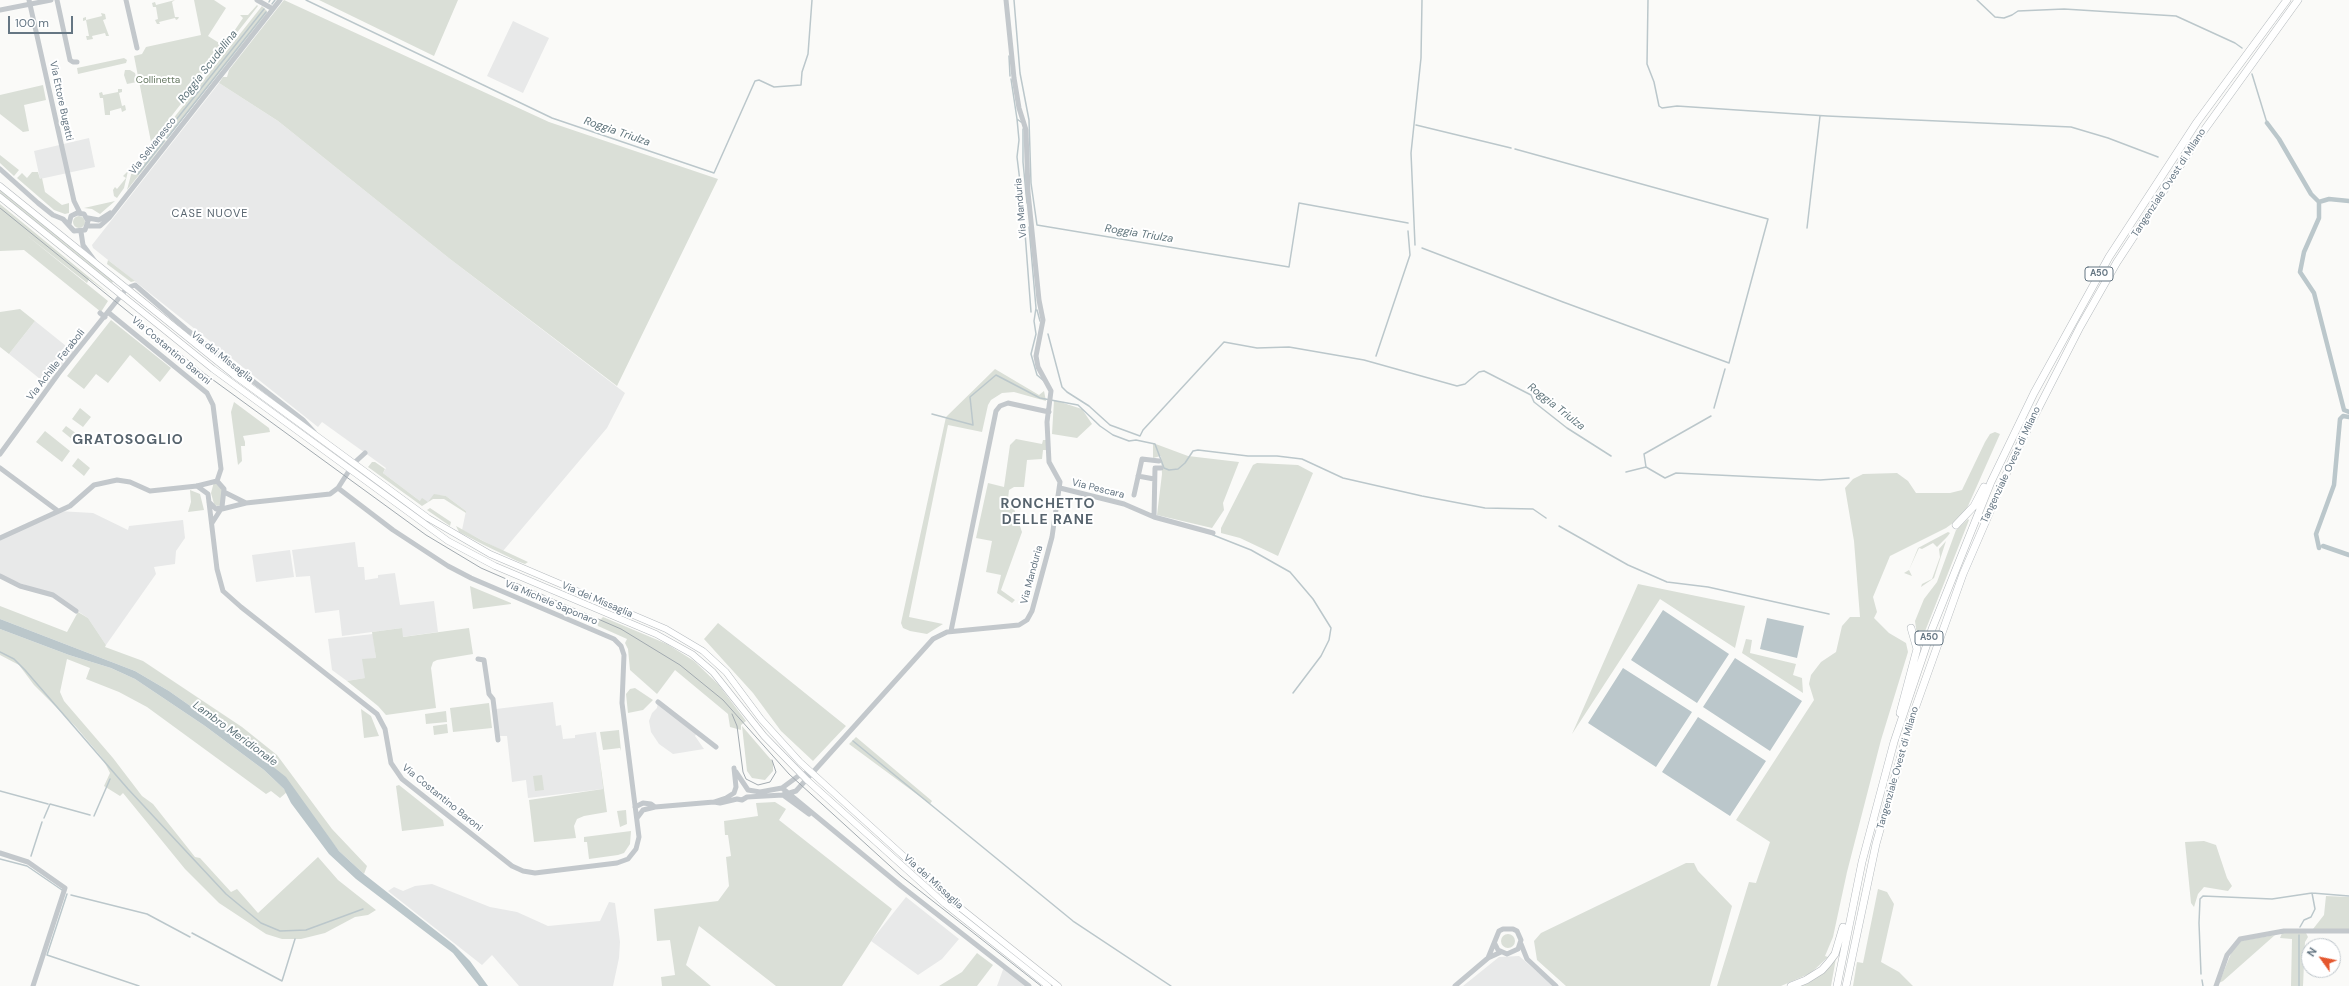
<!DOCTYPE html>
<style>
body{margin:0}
#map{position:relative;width:2349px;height:986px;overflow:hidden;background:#fafaf8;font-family:"DM Sans",sans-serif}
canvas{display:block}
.north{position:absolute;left:2301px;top:938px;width:40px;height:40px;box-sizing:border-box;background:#fff;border:1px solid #c1c8cd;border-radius:50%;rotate:303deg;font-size:11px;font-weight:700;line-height:16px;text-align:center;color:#657683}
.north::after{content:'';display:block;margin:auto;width:14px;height:18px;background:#e4572e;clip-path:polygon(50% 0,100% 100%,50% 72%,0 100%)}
.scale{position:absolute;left:8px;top:16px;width:65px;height:18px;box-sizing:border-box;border:2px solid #657683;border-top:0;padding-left:5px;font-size:12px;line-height:14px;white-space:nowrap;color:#657683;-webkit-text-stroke:3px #fff;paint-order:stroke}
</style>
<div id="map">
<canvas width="2349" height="986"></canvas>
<div class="north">N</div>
<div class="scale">100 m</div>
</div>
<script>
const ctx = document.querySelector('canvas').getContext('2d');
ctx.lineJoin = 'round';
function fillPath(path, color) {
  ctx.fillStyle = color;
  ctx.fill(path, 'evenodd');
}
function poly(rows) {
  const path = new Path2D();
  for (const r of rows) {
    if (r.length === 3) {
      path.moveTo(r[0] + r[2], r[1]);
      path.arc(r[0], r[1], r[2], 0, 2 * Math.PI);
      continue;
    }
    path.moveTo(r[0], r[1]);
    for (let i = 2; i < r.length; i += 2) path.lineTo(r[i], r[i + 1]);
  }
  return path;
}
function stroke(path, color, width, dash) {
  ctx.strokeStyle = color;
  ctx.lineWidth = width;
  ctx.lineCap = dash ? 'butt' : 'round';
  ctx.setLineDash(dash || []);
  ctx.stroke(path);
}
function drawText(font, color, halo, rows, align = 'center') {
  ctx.font = font + ' "DM Sans",sans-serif';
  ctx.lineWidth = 4;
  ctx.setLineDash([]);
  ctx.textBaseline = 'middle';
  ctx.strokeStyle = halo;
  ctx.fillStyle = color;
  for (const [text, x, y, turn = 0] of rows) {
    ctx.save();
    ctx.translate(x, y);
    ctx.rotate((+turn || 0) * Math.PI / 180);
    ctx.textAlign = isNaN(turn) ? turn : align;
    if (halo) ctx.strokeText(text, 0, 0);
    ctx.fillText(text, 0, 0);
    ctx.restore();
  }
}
fillPath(poly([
 [513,21,549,38,523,93,487,76],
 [219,83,278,121,450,259,625,393,607,428,503,551,462,530,466,511,446,496,436,495,428,502,420,501,383,473,386,468,322,422,318,427,93,248,92,245],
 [89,138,95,167,40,179,34,151],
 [35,321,76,354,50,387,9,354],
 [58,511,93,513,128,530,129,526,183,520,185,538,176,551,175,564,154,567,156,574,106,645,88,618,53,595,0,576,0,538],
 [355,542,358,567,364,567,365,580,378,578,378,575,395,573,400,605,434,601,438,632,402,637,402,628,342,636,339,610,315,613,310,576,296,577,292,550],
 [290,550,294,577,256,582,252,555],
 [373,634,376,658,365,678,347,681,332,670,328,639],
 [553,702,556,726,561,725,563,739,575,738,575,735,596,732,603,789,528,798,526,780,512,782,507,736,499,736,496,709],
 [658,702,697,733,695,736,704,749,673,754,659,744,651,732,649,721,652,713,657,708],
 [432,884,490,907,517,912,548,926,600,921,609,902,615,903,620,942,619,958,613,986,519,986,492,955,482,965,388,891,394,887,403,891,415,886],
 [906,897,959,939,942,959,918,975,871,941],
 [1519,956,1554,986,1463,986,1499,957],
 [1004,967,1029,986,997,986]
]), '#e8e9e9');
fillPath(poly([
 [175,0,172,2,175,17,179,17,178,19,176,20,175,18,159,22,160,24,157,24,155,20,158,19,156,7,153,7,152,3,155,2,156,5],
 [194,0,214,0,226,8,208,36,224,46,243,18,240,15,248,15,257,5,258,6,151,142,134,56,142,54,146,47,201,35],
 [284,0,549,122,718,179,617,386,450,259,278,121,219,83,223,77,227,77,229,70],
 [319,0,458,0,434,56],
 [262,6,267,11,267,13,167,139,161,134],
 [101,13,105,14,106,19,103,20,109,36,106,36,105,33,92,36,93,39,87,40,86,36,89,36,86,20,83,21,83,18,86,17,86,20,102,16],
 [124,58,127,60,126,63,78,74,77,68],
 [125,70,130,70,135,73,137,82,127,84,124,75],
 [43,85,46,100,24,105,29,131,23,132,0,114,0,95],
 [118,89,122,89,122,92,119,93,122,106,125,105,126,110,122,112,121,108,110,111,110,115,105,115,103,98,100,98,99,93,102,92,103,95,118,92],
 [160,135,166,141,127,190,132,171],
 [0,155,19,170,14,176,0,163],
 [128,171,124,188,117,198,114,196,113,190,115,187,117,189,126,178,123,176],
 [32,172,38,172,40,179,42,178,45,192,62,205,69,203,69,213,65,214,54,210,17,178,22,173,27,178],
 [0,189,114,280,112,283,0,193],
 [115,201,100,214,92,209,84,208],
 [0,204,112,296,89,279,87,283,25,234,108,301,101,312,24,250,0,251],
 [79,222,6],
 [108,260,135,281,131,282,107,264],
 [20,309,35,321,9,354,0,347,0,312],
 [111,320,171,368,160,382,130,355,108,383,96,374,84,389,67,376],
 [995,369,1039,395,1044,391,1046,401,1014,392,1002,393,991,400,988,405,982,432,948,425,909,617,943,624,927,634,910,631,903,628,901,623,946,417],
 [1054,400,1082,409,1092,424,1077,438,1052,434],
 [234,402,269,428,270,432,243,436,245,442,245,446,241,446,242,461,238,465,231,412],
 [80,408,91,417,83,427,72,419],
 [66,426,77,434,73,440,62,431],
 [45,431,70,451,62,462,36,442],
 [1995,432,2000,434,1964,515,1946,528,1890,556,1873,597,1877,612,1874,618,1889,633,1906,643,1908,652,1881,740,1847,872,1833,937,1825,956,1828,957,1811,973,1781,986,1717,986,1749,882,1756,883,1770,842,1736,820,1814,700,1809,684,1811,675,1821,662,1836,652,1842,626,1850,617,1860,617,1854,541,1845,488,1853,479,1863,474,1897,473,1908,481,1916,493,1950,493,1962,490,1985,442,1990,434],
 [1016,439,1042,444,1043,440,1047,440,1047,450,1043,450,1042,459,1027,460,1024,487,1014,487,1009,490,1008,499,1012,503,1022,532,1001,590,1015,600,1012,603,997,593,1001,575,986,572,992,541,976,538,988,483,1004,487,1010,445],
 [1153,443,1188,456,1239,462,1223,503,1224,510,1212,528,1157,515,1162,474,1161,456,1153,458],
 [78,458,90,468,84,476,72,466],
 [372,462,375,462,385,469,383,473,420,501,422,498,428,502,434,494,446,496,466,511,466,513,444,499,433,499,422,506,368,467],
 [1257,463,1298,465,1313,473,1278,556,1240,538,1221,533,1221,528,1253,465],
 [214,482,220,484,223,494,220,505,217,506,214,504,211,493],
 [190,490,200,494,204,510,188,512,191,502],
 [430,508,451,522,450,526,427,510],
 [1968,519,1969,520,1920,644,1918,643,1915,621,1924,599,1937,582,1956,530],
 [456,526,483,541,528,562,525,564,517,561,484,545,459,532],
 [1948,532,1950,533,1947,537,1937,547,1933,543,1922,549,1919,548,1909,570,1912,576,1904,573,1909,570,1918,548],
 [1946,541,1934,578,1921,587,1922,584,1932,579,1940,557,1939,549],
 [1638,584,1745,606,1735,648,1660,599,1572,734],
 [470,586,511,603,511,604,473,609],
 [0,606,67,632,78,612,88,618,106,645,105,647,143,661,242,727,277,755,332,829,367,866,364,874,339,851,269,762,243,743,169,691,135,671,0,619],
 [603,617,667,644,694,661,718,684,746,721,741,725,741,730,730,727,728,714,675,670,657,694,630,670,628,649,625,643,627,639,598,626,597,623],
 [718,623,846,726,813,761,781,731,753,693,704,639],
 [402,628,403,637,469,628,473,654,437,660,433,662,431,668,436,708,386,715,378,706,347,681,365,678,362,659,376,658,372,632],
 [0,629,69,655,111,668,135,679,205,726,264,770,284,789,287,792,280,798,271,791,266,794,147,707,119,692,86,679,90,668,67,659,60,692,64,701,113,758,142,796,153,804,195,857,200,858,231,892,237,889,258,913,318,857,338,880,376,910,368,915,355,917,325,933,301,939,282,939,266,934,219,903,185,869,123,793,120,796,104,786,110,773,103,759,76,727,34,685,19,665,0,655],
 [1746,639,1752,640,1750,653,1796,664,1793,675,1802,678,1803,693,1742,653],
 [635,688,653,700,643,710,628,713,626,694,630,689],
 [489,703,492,728,453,732,450,708],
 [361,709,371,716,379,736,364,738],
 [446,711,447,722,426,724,425,714],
 [447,724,448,733,434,735,433,726],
 [742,726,773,762,773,771,765,780,752,778,747,771],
 [619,730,621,751,620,748,603,750,600,732],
 [596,732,607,812,584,816,577,819,574,826,576,838,534,842,529,800,603,789],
 [856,737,932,801,930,804,849,744],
 [542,775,544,790,535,791,533,776],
 [399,785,443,820,444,826,402,831,396,786],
 [775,802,786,809,779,820,892,909,842,986,776,986,699,926,686,965,711,986,662,986,661,977,675,975,670,940,657,941,654,909,718,901,729,886,726,857,731,856,728,835,725,835,724,821,758,816,756,803],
 [626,810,627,824,620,827,617,811],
 [631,831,630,844,624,853,618,855,589,859,587,842,584,842,584,837],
 [2204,841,2216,845,2227,878,2232,886,2228,891,2204,887,2198,894,2194,907,2191,903,2185,842],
 [1686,863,1694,863,1698,871,1732,906,1710,986,1566,986,1537,960,1534,941,1541,933],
 [1878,889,1887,892,1894,904,1881,962,1899,972,1913,986,1853,986,1857,962,1863,963],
 [2326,896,2349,897,2349,929,2313,929,2324,915],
 [2282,933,2306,933,2308,937,2305,942,2303,986,2291,986,2292,939,2280,938],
 [1508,941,7],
 [2275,935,2223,981,2219,983,2232,951,2240,941],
 [977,953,993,965,977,986,939,986,962,972],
 [1836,958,1831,986,1794,986]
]), '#dadfd7');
fillPath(poly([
 [1663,610,1729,654,1697,703,1631,660],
 [1767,618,1804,626,1797,658,1760,649],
 [0,619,135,671,169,691,243,743,286,777,339,851,364,874,454,945,470,961,488,986,479,986,453,953,356,879,329,854,291,803,284,789,264,770,205,726,135,679,111,668,69,655,0,629],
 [1735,658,1802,701,1770,751,1703,707],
 [1623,668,1692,712,1656,767,1588,723],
 [1698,717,1766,761,1730,816,1662,772]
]), '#bbc7cb');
stroke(poly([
 [306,0,552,118,714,173,755,81,759,80,774,87,801,85,802,72,808,54,812,0],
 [1014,0,1020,73,1029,120,1031,183,1037,225,1289,267,1299,203,1408,223],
 [1648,0,1647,64,1654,82,1659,106,1662,108,1677,106,1827,116,2071,127,2108,138,2158,157],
 [1977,0,1995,17,2004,18,2012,15,2018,11,2064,9,2176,16,2235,43,2242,48],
 [269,2,270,0],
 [272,4,275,0],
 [1009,56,1010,76],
 [2252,74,2267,123],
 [1011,79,1017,119,1021,122],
 [1017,119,1019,140,1017,157,1023,206,1031,312],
 [1416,125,1511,148],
 [1023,129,1023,162,1027,203],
 [164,135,264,9],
 [167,138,266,12],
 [135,172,161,139],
 [138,174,164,141],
 [1029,227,1036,308,1034,321,1036,334,1031,354,1037,375,1044,381],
 [1807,228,1820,116],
 [1415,245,1411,153,1421,58,1422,0],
 [1422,248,1563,302,1729,363,1768,219,1515,149],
 [1037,310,1040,321],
 [1048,334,1062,387,1067,392,1089,406,1110,425,1140,436,1143,430,1224,342,1257,348,1289,347,1364,360,1457,386,1465,384,1479,372,1484,371,1531,395,1534,402,1567,428,1611,456],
 [1376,356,1410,255,1408,231],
 [1714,408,1725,369],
 [932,414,973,425,970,397,996,375,1040,398,1078,405,1100,426,1113,435,1129,441,1136,440,1155,444,1164,468,1169,470,1178,469,1185,463,1193,451,1198,450,1248,456,1277,456,1302,459,1343,478,1422,496,1485,508,1533,509,1546,518],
 [1646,467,1644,454,1711,416],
 [1626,472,1646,467,1665,478,1676,473,1820,480,1849,478],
 [1559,526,1628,565,1667,582,1708,587,1829,614],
 [1213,535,1251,550,1290,572,1313,599,1331,628,1329,640,1321,656,1293,693],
 [0,652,14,659,25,670,128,789,226,894,261,923,280,931,306,930,363,909],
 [853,741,1073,921,1171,986],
 [0,791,48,804],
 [94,816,110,779],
 [44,818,50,804,90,815],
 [31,856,42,822],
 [0,859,27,866,62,890],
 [67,894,47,955,139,986],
 [71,895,147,914,190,937],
 [2300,927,2304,920,2311,917,2315,909,2312,893],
 [192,933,282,981,295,939],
 [2201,974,2199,923,2200,899,2203,896,2272,899,2312,893,2349,896],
 [2202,980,2203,986],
 [2299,986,2299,935]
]), '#bbc7cb', 1.5);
stroke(poly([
 [2267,123,2279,139,2311,194,2319,202,2319,218,2304,252,2300,272,2314,293,2344,410,2349,412],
 [2319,202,2329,199,2349,201],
 [2323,546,2349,555],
 [2319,548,2316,534,2334,485,2340,419,2343,416,2349,417]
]), '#bbc7cb', 4.5);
const major = poly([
 [0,186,234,375,428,518,490,554,666,629,703,651,726,672,761,719,800,762,963,910,1058,986],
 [0,197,213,369,448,541,495,566,656,634,692,654,713,672,764,736,807,780,945,904,1048,986]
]);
const highway = poly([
 [1956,525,1974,506,1984,487],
 [1900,713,1917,649,1911,628],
 [1791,986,1806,980,1822,970,1829,962,1835,954,1843,927],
 [1837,986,1862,862,1894,742,1932,629,1991,482,2034,393,2109,257,2197,122,2287,0],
 [1846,986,1876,844,1911,720,1963,574,2014,456,2080,327,2117,262,2197,140,2298,0]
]);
stroke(major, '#b5babe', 7);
stroke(highway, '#b4b9bd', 8);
stroke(poly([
 [29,0,74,201,80,213],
 [57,0,70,60,73,62,77,62],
 [126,0,137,48],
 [257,0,273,9],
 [0,10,51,0],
 [0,169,38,203,53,215,63,219,74,231,85,230,88,221,84,214,77,213,71,216,69,224],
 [88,218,99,220,110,213],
 [88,226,100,226,109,218,280,0],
 [81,232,83,245,94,260],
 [100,313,105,317],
 [109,313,207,393,213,405,221,469,217,481],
 [0,454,59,373,127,288,135,285,186,329,303,420,314,432],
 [0,468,58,511],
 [1138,476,1154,479],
 [197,486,208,494,217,569,223,591,241,607,377,714,385,729,391,763,402,779,512,866,523,871,535,873,617,863,628,859,636,849,639,837,622,703,624,655,621,646,614,639,471,578,448,566,393,530,338,488],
 [1060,488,1124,504,1154,517,1213,533],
 [224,492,246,503],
 [1134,495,1142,459,1159,461],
 [222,509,246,503,330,494,338,488,354,463,365,453],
 [1154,517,1155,468,1161,468],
 [212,523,221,509],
 [0,538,70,506,94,485,117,480,130,482,150,491,197,486,217,481,224,489,222,507,216,509,209,502],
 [0,576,20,586,53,595,76,611],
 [951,631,996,411,1000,406,1008,403,1049,412],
 [478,659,484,660,489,694,493,699,498,740],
 [658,702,716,747],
 [736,772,748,790,760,792,782,788,801,774,812,773],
 [782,788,901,886,1029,986],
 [783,795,809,814],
 [714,802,720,803,737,799,742,800,747,797,783,795,796,791,933,639,947,632,1019,625,1027,620,1032,611,1052,537,1060,482,1049,462,1047,422,1051,391,1038,367,1036,356,1043,320,1039,300,1028,192,1026,130,1019,108,1014,78,1006,0],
 [635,807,643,803,651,804,655,807],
 [637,818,643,810,655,807,714,802,726,798,734,793,736,787,734,768],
 [0,853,28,862,65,888,33,986],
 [1521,944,1527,959,1556,986],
 [1488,958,1501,952],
 [1455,986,1488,958,1499,931,1503,929,1513,929,1517,931,1521,940,1518,949,1507,954,1498,950,1495,944],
 [2216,986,2227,955,2240,939,2284,931,2349,931]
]), '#c3c8cc', 5);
stroke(major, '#fff', 6);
stroke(highway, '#fff', 7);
stroke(poly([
 [0,208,205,374,426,535,481,568,621,629,680,665,723,700,789,774,901,876,1041,986],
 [732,714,737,726,743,772,746,779,758,785,770,782,776,772,772,760]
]), '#a2aab0', 1);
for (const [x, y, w] of [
 [2099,274,28],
 [1929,638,28]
]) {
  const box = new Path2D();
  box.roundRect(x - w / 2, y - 7, w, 14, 3);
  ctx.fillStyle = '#fff';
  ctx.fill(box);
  stroke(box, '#657683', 1);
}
drawText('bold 9px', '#657683', null, [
 ["A50",2099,274],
 ["A50",1929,638]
]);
drawText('10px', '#687a64', '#fff', [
 ["Collinetta",158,80]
]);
drawText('10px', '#657683', '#fff', [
 ["Via Ettore Bugatti",61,101,78],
 ["Via Selvanesco",153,146,-52],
 ["Tangenziale Ovest di Milano",2169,183,-57],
 ["Via Manduria",1021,208,-95],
 ["Via Costantino Baroni",171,351,40],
 ["Via dei Missaglia",222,357,38],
 ["Via Achille Feraboli",56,365,-52],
 ["Tangenziale Ovest di Milano",2011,465,-65],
 ["Via Pescara",1098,489,14],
 ["Via Manduria",1032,575,-75],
 ["Via dei Missaglia",597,600,23],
 ["Via Michele Saponaro",551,603,23],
 ["Tangenziale Ovest di Milano",1898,768,-74],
 ["Via Costantino Baroni",442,798,39],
 ["Via dei Missaglia",933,882,42]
]);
drawText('italic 11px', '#60757c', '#fff', [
 ["Roggia Scudellina",208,67,-52],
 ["Roggia Triulza",617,132,19],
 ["Roggia Triulza",1139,234,9],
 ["Roggia Triulza",1556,407,38],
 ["Lambro Meridionale",235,734,36]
]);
ctx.letterSpacing = '1px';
drawText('11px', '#57646e', '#fff', [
 ["CASE NUOVE",210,214]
]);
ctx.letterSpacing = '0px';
ctx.letterSpacing = '1px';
drawText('bold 14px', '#57646e', '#fff', [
 ["GRATOSOGLIO",128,440],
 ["RONCHETTO",1048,504],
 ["DELLE RANE",1048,520]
]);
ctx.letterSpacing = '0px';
</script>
